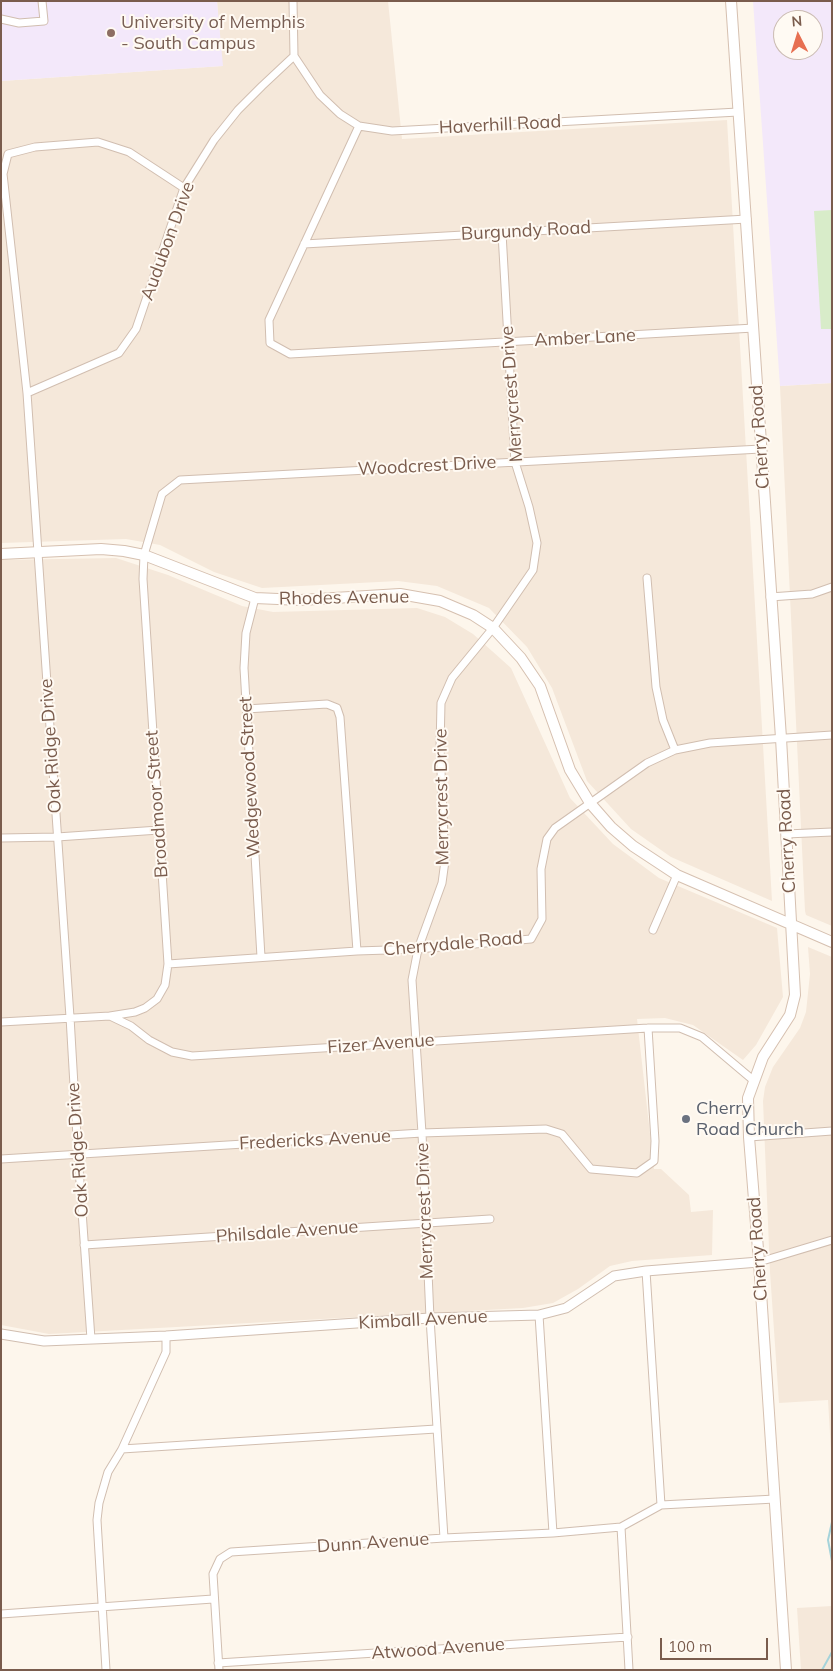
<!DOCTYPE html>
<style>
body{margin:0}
#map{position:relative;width:833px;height:1671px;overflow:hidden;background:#fdf6ec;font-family:Mulish,sans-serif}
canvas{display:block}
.frame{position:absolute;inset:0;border:2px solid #7a5c4d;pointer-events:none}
.north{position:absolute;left:773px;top:10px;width:50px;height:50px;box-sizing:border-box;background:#fffaf3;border:1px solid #cabbb1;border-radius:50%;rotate:355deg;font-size:14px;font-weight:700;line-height:20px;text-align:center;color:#7a5c4d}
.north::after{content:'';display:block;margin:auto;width:18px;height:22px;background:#e76f51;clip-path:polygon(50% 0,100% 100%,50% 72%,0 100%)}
.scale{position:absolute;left:660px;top:1638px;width:108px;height:22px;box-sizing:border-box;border:2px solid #7a5c4d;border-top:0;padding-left:6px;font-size:15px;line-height:18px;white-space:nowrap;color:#7a5c4d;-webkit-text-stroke:4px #fffaf3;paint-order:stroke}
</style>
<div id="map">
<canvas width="833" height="1671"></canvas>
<div class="frame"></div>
<div class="north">N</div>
<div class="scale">100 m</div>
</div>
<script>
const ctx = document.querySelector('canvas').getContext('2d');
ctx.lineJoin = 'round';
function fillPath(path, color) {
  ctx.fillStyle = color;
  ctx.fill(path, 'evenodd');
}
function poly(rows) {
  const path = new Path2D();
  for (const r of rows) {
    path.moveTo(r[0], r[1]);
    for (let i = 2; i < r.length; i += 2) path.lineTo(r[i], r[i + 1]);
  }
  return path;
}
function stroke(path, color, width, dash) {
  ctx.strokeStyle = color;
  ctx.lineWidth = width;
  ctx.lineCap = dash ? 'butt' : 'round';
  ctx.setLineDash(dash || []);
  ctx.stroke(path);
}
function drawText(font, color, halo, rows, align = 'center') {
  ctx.font = font + ' Mulish,sans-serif';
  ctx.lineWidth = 4;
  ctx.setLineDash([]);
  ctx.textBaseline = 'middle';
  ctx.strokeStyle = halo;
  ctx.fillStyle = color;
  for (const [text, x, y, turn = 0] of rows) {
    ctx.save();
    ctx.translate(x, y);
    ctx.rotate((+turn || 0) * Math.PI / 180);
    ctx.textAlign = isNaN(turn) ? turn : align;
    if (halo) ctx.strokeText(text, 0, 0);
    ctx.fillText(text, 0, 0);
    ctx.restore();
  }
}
fillPath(poly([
 [217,1,388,1,402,139,727,120,772,901,671,857,631,829,587,781,552,688,527,647,489,608,437,586,398,581,262,588,214,572,160,545,126,539,1,543,1,81,222,66],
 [832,383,832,926,806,915,805,911,780,386],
 [116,558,168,575,242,606,273,612,417,608,445,617,473,634,511,668,570,798,613,844,659,878,777,928,783,997,756,1045,743,1060,693,1025,665,1018,637,1019,654,1169,661,1169,689,1195,691,1212,713,1210,712,1255,632,1261,610,1266,578,1289,553,1303,523,1308,49,1334,1,1325,1,560],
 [808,947,832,957,832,1468,828,1400,779,1403,770,1272,763,1101,765,1087,773,1067,800,1028,806,1012,810,974],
 [832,1606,832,1670,801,1670,797,1608]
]), '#f5e8da');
fillPath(poly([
 [1,1,217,1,223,66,1,81],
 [753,1,832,1,832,383,780,386],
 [783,20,813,20,813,50,783,50]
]), '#f3e8fa');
fillPath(poly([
 [832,210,832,329,821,329,814,211]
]), '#d8ecc9');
stroke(poly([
 [832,1522,828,1540,832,1561],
 [822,1670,832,1652]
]), '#a5d3da', 2);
const minor = poly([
 [1,19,19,23,44,21,42,1],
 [294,56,320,95,340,114,359,126,392,131,738,112],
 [359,126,269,320,270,343,290,354,754,328],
 [304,244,747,219],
 [27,393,119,353,136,329,184,188,214,140,238,110,262,86,294,56,293,1],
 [647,578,656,687,663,720,675,750],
 [770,597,812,594,832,587],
 [255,598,246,633,244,668,261,957],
 [246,709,327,704,337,708,340,717,357,951],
 [786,834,832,832],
 [1,838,57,837,159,830],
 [653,930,677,875],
 [168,964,357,951,418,949,531,939,542,919,541,869,547,839,555,828,647,763,675,750,710,743,832,735],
 [110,1016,135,1012,145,1008,157,999,165,985,168,964,143,579,144,555,162,494,180,480,761,449],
 [1,1022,110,1016,131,1026,149,1040,172,1052,192,1056,648,1028,680,1028,702,1037,753,1080],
 [749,1137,832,1131],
 [1,1159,422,1133,546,1129,562,1134,591,1169,637,1173,654,1161,655,1141,648,1028],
 [84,1245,490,1219],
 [759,1262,832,1240],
 [646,1271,661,1505],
 [539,1315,553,1533],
 [91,1339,78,1154,70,1017,27,393,3,174,8,154,35,147,98,142,129,152,184,188],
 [122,1449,436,1429],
 [621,1527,629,1670],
 [444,1538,430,1318,422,1133,412,980,418,949,442,883,445,861,440,748,441,703,452,678,493,628,533,570,537,543,529,507,515,462,502,233],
 [1,1614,213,1599],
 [218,1663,628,1637],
 [106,1670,97,1520,99,1503,108,1472,122,1449,166,1352,166,1336],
 [219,1670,213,1574,220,1559,231,1552,444,1538,553,1533,621,1527,661,1505,775,1499]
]);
const tertiary = poly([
 [1,1334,44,1341,166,1336,430,1318,539,1315,566,1308,614,1276,646,1271,759,1262]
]);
const secondary = poly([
 [731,1,781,738,795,995,790,1015,763,1057,748,1098,749,1137,759,1262,786,1670],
 [1,554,101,549,124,551,144,555,255,598,301,600,400,594,440,601,473,615,493,628,521,658,540,686,570,770,590,803,611,827,633,846,677,875,832,942]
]);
stroke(minor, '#d1beb0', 9);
stroke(tertiary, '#d1beb0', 11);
stroke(secondary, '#d6c0b0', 12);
stroke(minor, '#fff', 7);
stroke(tertiary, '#fff', 9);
stroke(secondary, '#fff', 10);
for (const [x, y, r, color] of [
 [111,33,5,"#8d6e63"],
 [686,1119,5,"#6b7280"]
]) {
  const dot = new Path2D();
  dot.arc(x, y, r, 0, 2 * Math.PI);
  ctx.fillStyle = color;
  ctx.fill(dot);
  stroke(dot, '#fffaf3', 2);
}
drawText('18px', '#785e54', '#fffaf3', [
 ["University of Memphis",121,23],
 ["- South Campus",121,44]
], 'left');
drawText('18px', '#7a5c4d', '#fffaf3', [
 ["Haverhill Road",500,125,-3],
 ["Burgundy Road",526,231,-3],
 ["Audubon Drive",168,241,-70],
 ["Amber Lane",585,338,-3],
 ["Merrycrest Drive",512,394,-94],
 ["Cherry Road",760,437,-94],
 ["Woodcrest Drive",427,466,-3],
 ["Rhodes Avenue",344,598,-1],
 ["Oak Ridge Drive",51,746,-94],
 ["Wedgewood Street",250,777,-93],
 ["Merrycrest Drive",442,797,-91],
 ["Broadmoor Street",157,804,-94],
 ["Cherry Road",787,841,-93],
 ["Cherrydale Road",453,944,-5],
 ["Fizer Avenue",381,1044,-4],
 ["Fredericks Avenue",315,1140,-3],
 ["Oak Ridge Drive",78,1150,-94],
 ["Merrycrest Drive",425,1211,-92],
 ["Philsdale Avenue",287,1232,-4],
 ["Cherry Road",758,1249,-94],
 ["Kimball Avenue",423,1320,-3],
 ["Dunn Avenue",373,1543,-4],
 ["Atwood Avenue",438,1649,-4]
]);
drawText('18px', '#5b616d', '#fffaf3', [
 ["Cherry",696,1109],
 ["Road Church",696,1130]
], 'left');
</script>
